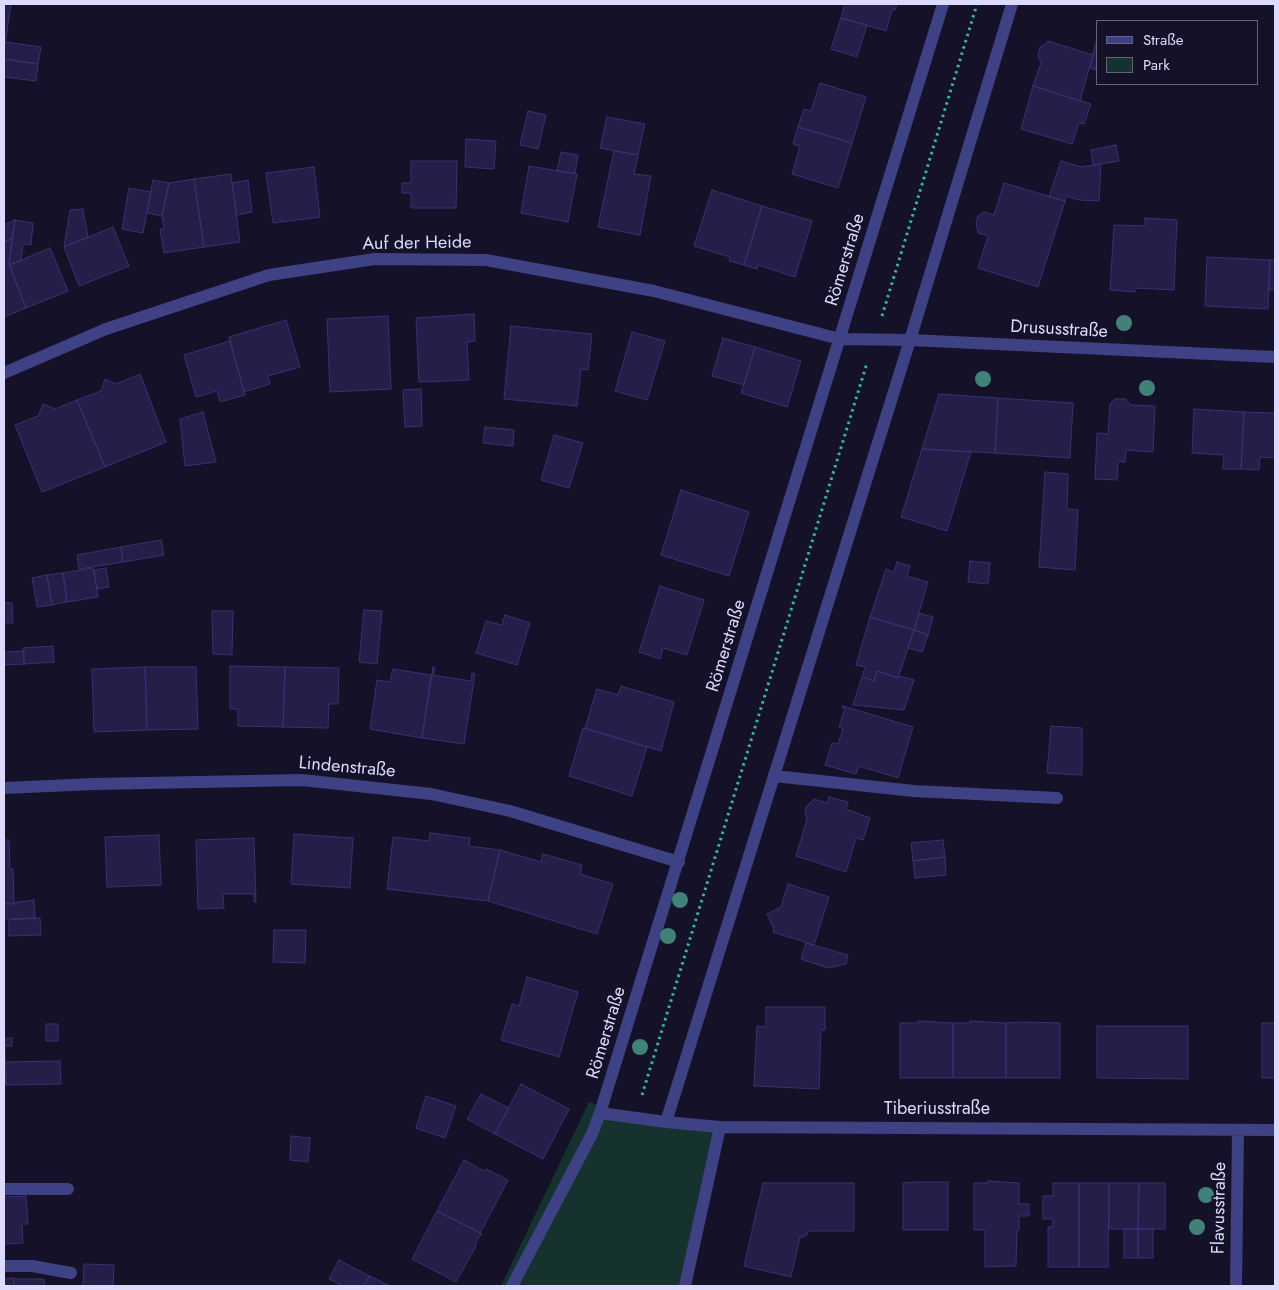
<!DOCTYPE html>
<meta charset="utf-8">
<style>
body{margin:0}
#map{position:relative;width:1279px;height:1290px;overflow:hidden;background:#141129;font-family:Jost,sans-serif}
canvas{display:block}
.frame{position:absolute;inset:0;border:5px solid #dcdbfd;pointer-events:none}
.legend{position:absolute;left:1096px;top:20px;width:162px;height:65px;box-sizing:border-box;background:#141129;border:1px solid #64627e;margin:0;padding:6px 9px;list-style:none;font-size:15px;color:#dcdbfd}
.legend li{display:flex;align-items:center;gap:10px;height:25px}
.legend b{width:25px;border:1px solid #64627e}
</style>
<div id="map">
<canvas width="1279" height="1290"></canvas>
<div class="frame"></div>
<ul class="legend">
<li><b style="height:6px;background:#3f4185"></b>Straße</li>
<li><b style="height:14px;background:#15322f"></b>Park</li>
</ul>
</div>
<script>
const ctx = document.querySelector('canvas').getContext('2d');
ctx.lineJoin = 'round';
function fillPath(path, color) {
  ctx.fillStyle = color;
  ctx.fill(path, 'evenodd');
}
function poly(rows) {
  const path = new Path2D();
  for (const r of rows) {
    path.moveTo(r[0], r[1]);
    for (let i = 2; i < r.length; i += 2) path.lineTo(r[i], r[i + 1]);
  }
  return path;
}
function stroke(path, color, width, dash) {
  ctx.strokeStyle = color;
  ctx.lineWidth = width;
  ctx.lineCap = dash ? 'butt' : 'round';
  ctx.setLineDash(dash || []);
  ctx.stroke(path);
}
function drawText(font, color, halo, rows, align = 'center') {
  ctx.font = font + ' Jost,sans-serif';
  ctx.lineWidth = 4;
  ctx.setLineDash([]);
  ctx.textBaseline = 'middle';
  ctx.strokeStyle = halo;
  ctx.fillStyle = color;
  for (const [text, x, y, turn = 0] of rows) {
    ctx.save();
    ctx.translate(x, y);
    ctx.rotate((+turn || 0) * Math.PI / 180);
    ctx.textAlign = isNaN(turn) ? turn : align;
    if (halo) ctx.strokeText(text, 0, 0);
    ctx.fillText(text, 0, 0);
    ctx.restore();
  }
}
fillPath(poly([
 [589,1102,636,1117,720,1127,685,1286,501,1286]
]), '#15322f');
const building = poly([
 [4,4,11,4,5,44,4,44,4,4],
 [845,4,897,4,895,10,892,10,886,31,841,18,845,4],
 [841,18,867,25,857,57,831,49,841,18],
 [1048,41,1093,55,1080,101,1033,86,1041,63,1038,56,1040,47,1047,43,1048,41],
 [6,42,41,47,38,64,4,59,4,44,6,42],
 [1096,42,1098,43,1098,68,1096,67,1095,70,1090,68,1096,42],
 [4,59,38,64,36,81,4,77,4,59],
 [820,83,866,97,852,143,798,127,804,109,811,111,820,83],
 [1033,86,1091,104,1084,124,1079,123,1072,144,1021,129,1033,86],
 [528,111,546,115,538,149,520,145,528,111],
 [607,117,645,124,638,155,600,148,607,117],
 [798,127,852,143,838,188,792,174,800,146,793,144,798,127],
 [466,139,496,141,494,169,465,167,466,139],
 [1116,145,1119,161,1093,165,1091,150,1116,145],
 [614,151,638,155,634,174,651,176,640,235,598,227,614,151],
 [561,152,578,155,575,173,557,171,561,152],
 [411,161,457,161,456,208,411,208,411,193,402,193,402,183,411,183,411,161],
 [1061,161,1081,167,1101,164,1099,201,1079,200,1066,196,1065,201,1049,197,1061,161],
 [529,166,577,174,568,222,521,213,529,166],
 [314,167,320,217,273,223,266,173,314,167],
 [231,174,240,242,204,247,194,179,231,174],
 [194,179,204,247,164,253,160,229,164,229,162,216,169,183,194,179],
 [153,180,169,183,162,216,147,213,153,180],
 [248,180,252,212,237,215,232,183,248,180],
 [1004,183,1065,201,1038,287,978,268,988,236,978,233,976,222,978,216,984,212,994,215,1004,183],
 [129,188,151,192,143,233,122,229,129,188],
 [712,190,762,206,744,265,729,261,730,257,694,246,712,190],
 [762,206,812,221,795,277,758,265,757,269,744,265,762,206],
 [83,209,88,237,64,247,70,210,83,209],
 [1145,218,1177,220,1174,290,1135,288,1135,292,1110,290,1114,225,1145,226,1145,218],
 [15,220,12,239,4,242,4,225,15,220],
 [15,220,33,223,31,245,23,244,21,261,9,265,15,220],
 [113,227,129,266,79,286,64,247,113,227],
 [12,239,9,263,26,308,4,317,4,242,12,239],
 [50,248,68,291,26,308,9,265,50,248],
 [1207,257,1270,260,1268,309,1205,306,1207,257],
 [1270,260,1275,260,1275,290,1268,290,1270,260],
 [474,314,475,341,467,342,469,380,419,382,416,318,474,314],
 [388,316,391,389,330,392,327,319,388,316],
 [286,320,300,367,268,376,270,384,244,392,229,337,286,320],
 [511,326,592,334,588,370,581,369,577,406,504,399,511,326],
 [632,332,665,341,647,400,615,391,632,332],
 [723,338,755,347,744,385,712,376,723,338],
 [230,341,245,395,220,402,217,391,196,397,184,355,230,341],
 [755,347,801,361,787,407,741,393,755,347],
 [140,374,166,442,105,467,77,400,101,391,105,379,116,384,140,374],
 [421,389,422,426,405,427,403,390,421,389],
 [939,394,998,398,995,453,922,449,939,394],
 [998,398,1073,403,1070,458,995,453,998,398],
 [1115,399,1126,399,1130,405,1155,406,1153,452,1126,450,1125,462,1118,461,1117,480,1095,479,1097,433,1108,434,1110,404,1115,399],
 [77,400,105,467,42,492,15,425,38,416,43,404,55,409,77,400],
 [1194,409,1244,412,1241,469,1223,469,1224,455,1192,453,1194,409],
 [203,412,216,462,185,466,180,419,203,412],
 [1244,412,1275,413,1275,458,1260,457,1259,470,1241,469,1244,412],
 [485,427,514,430,513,446,483,443,485,427],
 [554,435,583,443,569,488,541,480,554,435],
 [922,449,971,452,947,531,901,517,922,449],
 [1045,472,1068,474,1067,509,1078,510,1075,570,1039,567,1045,472],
 [681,490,749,512,729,576,661,555,681,490],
 [161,540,164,555,123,562,121,547,161,540],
 [121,547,123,562,79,569,77,555,121,547],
 [970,561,990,563,988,584,968,582,970,561],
 [897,562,910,566,907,576,928,582,914,630,870,617,886,569,894,572,897,562],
 [93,568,98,597,67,602,63,573,93,568],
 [106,568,109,587,97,589,94,570,106,568],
 [63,573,67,602,52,605,47,575,63,573],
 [47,575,52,605,37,607,32,578,47,575],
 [660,586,704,600,687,655,663,648,660,659,639,652,660,586],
 [4,603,12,603,13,623,4,623,4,603],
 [364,610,382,611,377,664,359,662,364,610],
 [212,611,233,611,232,655,213,654,212,611],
 [919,613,933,617,928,635,914,630,919,613],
 [505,615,530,623,517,665,476,653,486,621,502,625,505,615],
 [870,617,914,630,898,678,877,671,874,681,862,677,865,667,856,665,870,617],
 [914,630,928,635,922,652,908,648,914,630],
 [53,646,54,662,24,664,23,648,53,646],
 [24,651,24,664,5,665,5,652,24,651],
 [230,666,285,667,283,727,238,726,238,709,230,709,230,666],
 [145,667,196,667,198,729,147,730,145,667],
 [145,667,147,730,94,732,92,669,145,667],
 [285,667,339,668,338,704,329,704,328,728,283,727,285,667],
 [433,667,435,668,433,675,471,681,472,673,475,674,464,744,422,738,433,667],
 [393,669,431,675,422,738,370,729,377,680,390,682,393,669],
 [877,671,898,678,899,676,914,680,904,710,853,705,862,677,874,681,877,671],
 [621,686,674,702,661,751,585,728,597,689,618,695,621,686],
 [843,706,913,727,898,778,859,766,856,774,825,765,832,743,838,744,843,729,839,727,845,708,842,708,843,706],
 [1051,726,1082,728,1082,775,1047,773,1051,726],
 [583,728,647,747,632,796,569,776,583,728],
 [829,797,848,802,846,809,870,818,863,840,856,838,846,872,796,856,807,819,805,811,806,807,814,799,827,803,829,797],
 [430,833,470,838,469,846,500,850,488,901,387,889,393,837,429,841,430,833],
 [294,834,353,838,350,888,291,884,294,834],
 [159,835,161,885,107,887,105,837,159,835],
 [254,838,256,902,254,902,254,894,223,894,224,908,198,909,196,840,254,838],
 [4,840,9,840,10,869,13,869,14,904,4,904,4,840],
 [943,840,945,857,913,861,911,843,943,840],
 [500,850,541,862,543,854,582,865,580,874,613,884,597,934,488,901,500,850],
 [945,857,946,875,915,878,913,861,945,857],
 [788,884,829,897,814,945,773,932,774,929,767,914,781,907,788,884],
 [34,900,35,918,4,919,4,904,34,900],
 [35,918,40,918,41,935,9,936,9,920,35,918],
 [274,930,306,930,305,963,273,962,274,930],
 [806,943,848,955,846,964,828,968,801,959,806,943],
 [527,977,578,992,559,1057,501,1040,512,1004,519,1006,527,977],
 [766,1007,825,1007,825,1030,821,1030,819,1089,754,1086,757,1026,766,1027,766,1007],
 [918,1021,953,1023,953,1078,900,1078,900,1023,919,1023,918,1021],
 [970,1021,1006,1023,1006,1078,953,1078,953,1023,971,1023,970,1021],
 [1023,1022,1060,1023,1060,1078,1006,1078,1006,1023,1023,1022],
 [1262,1023,1275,1023,1275,1078,1262,1078,1262,1023],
 [46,1024,58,1024,58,1041,46,1041,46,1024],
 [1097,1026,1188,1026,1188,1079,1097,1078,1097,1026],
 [4,1038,12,1038,12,1046,5,1046,6,1085,4,1085,4,1038],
 [60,1061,61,1084,6,1085,5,1062,60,1061],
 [521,1084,569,1109,543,1159,495,1134,521,1084],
 [481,1094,509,1108,495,1134,467,1119,481,1094],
 [426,1096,456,1106,445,1138,416,1128,426,1096],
 [291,1136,310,1138,308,1162,290,1160,291,1136],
 [464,1160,484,1171,486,1169,508,1180,480,1233,437,1211,464,1160],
 [988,1181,1019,1183,1019,1204,1029,1204,1029,1216,1019,1216,1019,1230,1017,1230,1016,1266,985,1267,985,1230,974,1230,974,1183,988,1183,988,1181],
 [916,1182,948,1182,948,1230,903,1230,903,1183,916,1182],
 [763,1183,854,1183,854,1231,808,1231,807,1235,804,1237,800,1237,791,1277,744,1266,763,1183],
 [1053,1183,1079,1183,1079,1267,1048,1267,1048,1227,1053,1227,1053,1219,1043,1219,1043,1196,1053,1196,1053,1183],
 [1079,1183,1109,1183,1108,1267,1079,1267,1079,1183],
 [1109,1183,1139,1183,1138,1229,1109,1229,1109,1183],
 [1139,1183,1165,1183,1165,1229,1138,1229,1139,1183],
 [26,1196,28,1224,22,1224,23,1243,4,1244,4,1197,26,1196],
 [437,1211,482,1234,480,1235,475,1245,476,1246,456,1282,412,1259,437,1211],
 [1124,1229,1138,1229,1138,1258,1124,1258,1124,1229],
 [1138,1229,1153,1229,1153,1258,1138,1258,1138,1229],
 [339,1260,369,1276,364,1286,343,1286,329,1279,339,1260],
 [84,1264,114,1265,113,1286,83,1286,84,1264],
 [370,1276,390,1286,364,1286,370,1276],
 [13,1278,14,1286,4,1286,4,1279,13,1278],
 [14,1279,44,1279,45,1286,14,1286,14,1279]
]);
fillPath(building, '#241e49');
stroke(building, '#393174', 1);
stroke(poly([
 [882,316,977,4],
 [642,1095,867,363]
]), '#36b6a5', 3, [2.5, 4]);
stroke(poly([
 [774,776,914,791,1057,798],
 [4,1189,68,1189],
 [4,1266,32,1266,71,1273]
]), '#3f4185', 12);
stroke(poly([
 [4,373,106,329,269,275,375,259,486,260,654,291,840,339,910,340,1275,357],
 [4,788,94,784,302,780,431,794,510,811,679,862],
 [600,1113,666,1122,720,1127,1275,1130],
 [666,1122,910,340,1012,4],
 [512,1286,592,1134,600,1113,943,4],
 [685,1286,720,1127],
 [1236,1286,1238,1130]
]), '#3f4185', 12);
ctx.fillStyle = '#428177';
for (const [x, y] of [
 [1124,323],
 [983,379],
 [1147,388],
 [680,900],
 [668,936],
 [640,1047],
 [1206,1195],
 [1197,1227]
]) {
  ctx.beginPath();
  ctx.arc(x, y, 8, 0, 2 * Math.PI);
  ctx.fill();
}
drawText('18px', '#dcdbfd', '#141129', [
 ["Auf der Heide",417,244,-1],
 ["Römerstraße",846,260,-73],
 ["Drususstraße",1059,330,3],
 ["Römerstraße",727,646,-73],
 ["Lindenstraße",347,768,5],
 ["Römerstraße",607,1033,-73],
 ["Tiberiusstraße",937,1110],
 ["Flavusstraße",1220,1208,-89]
]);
</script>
